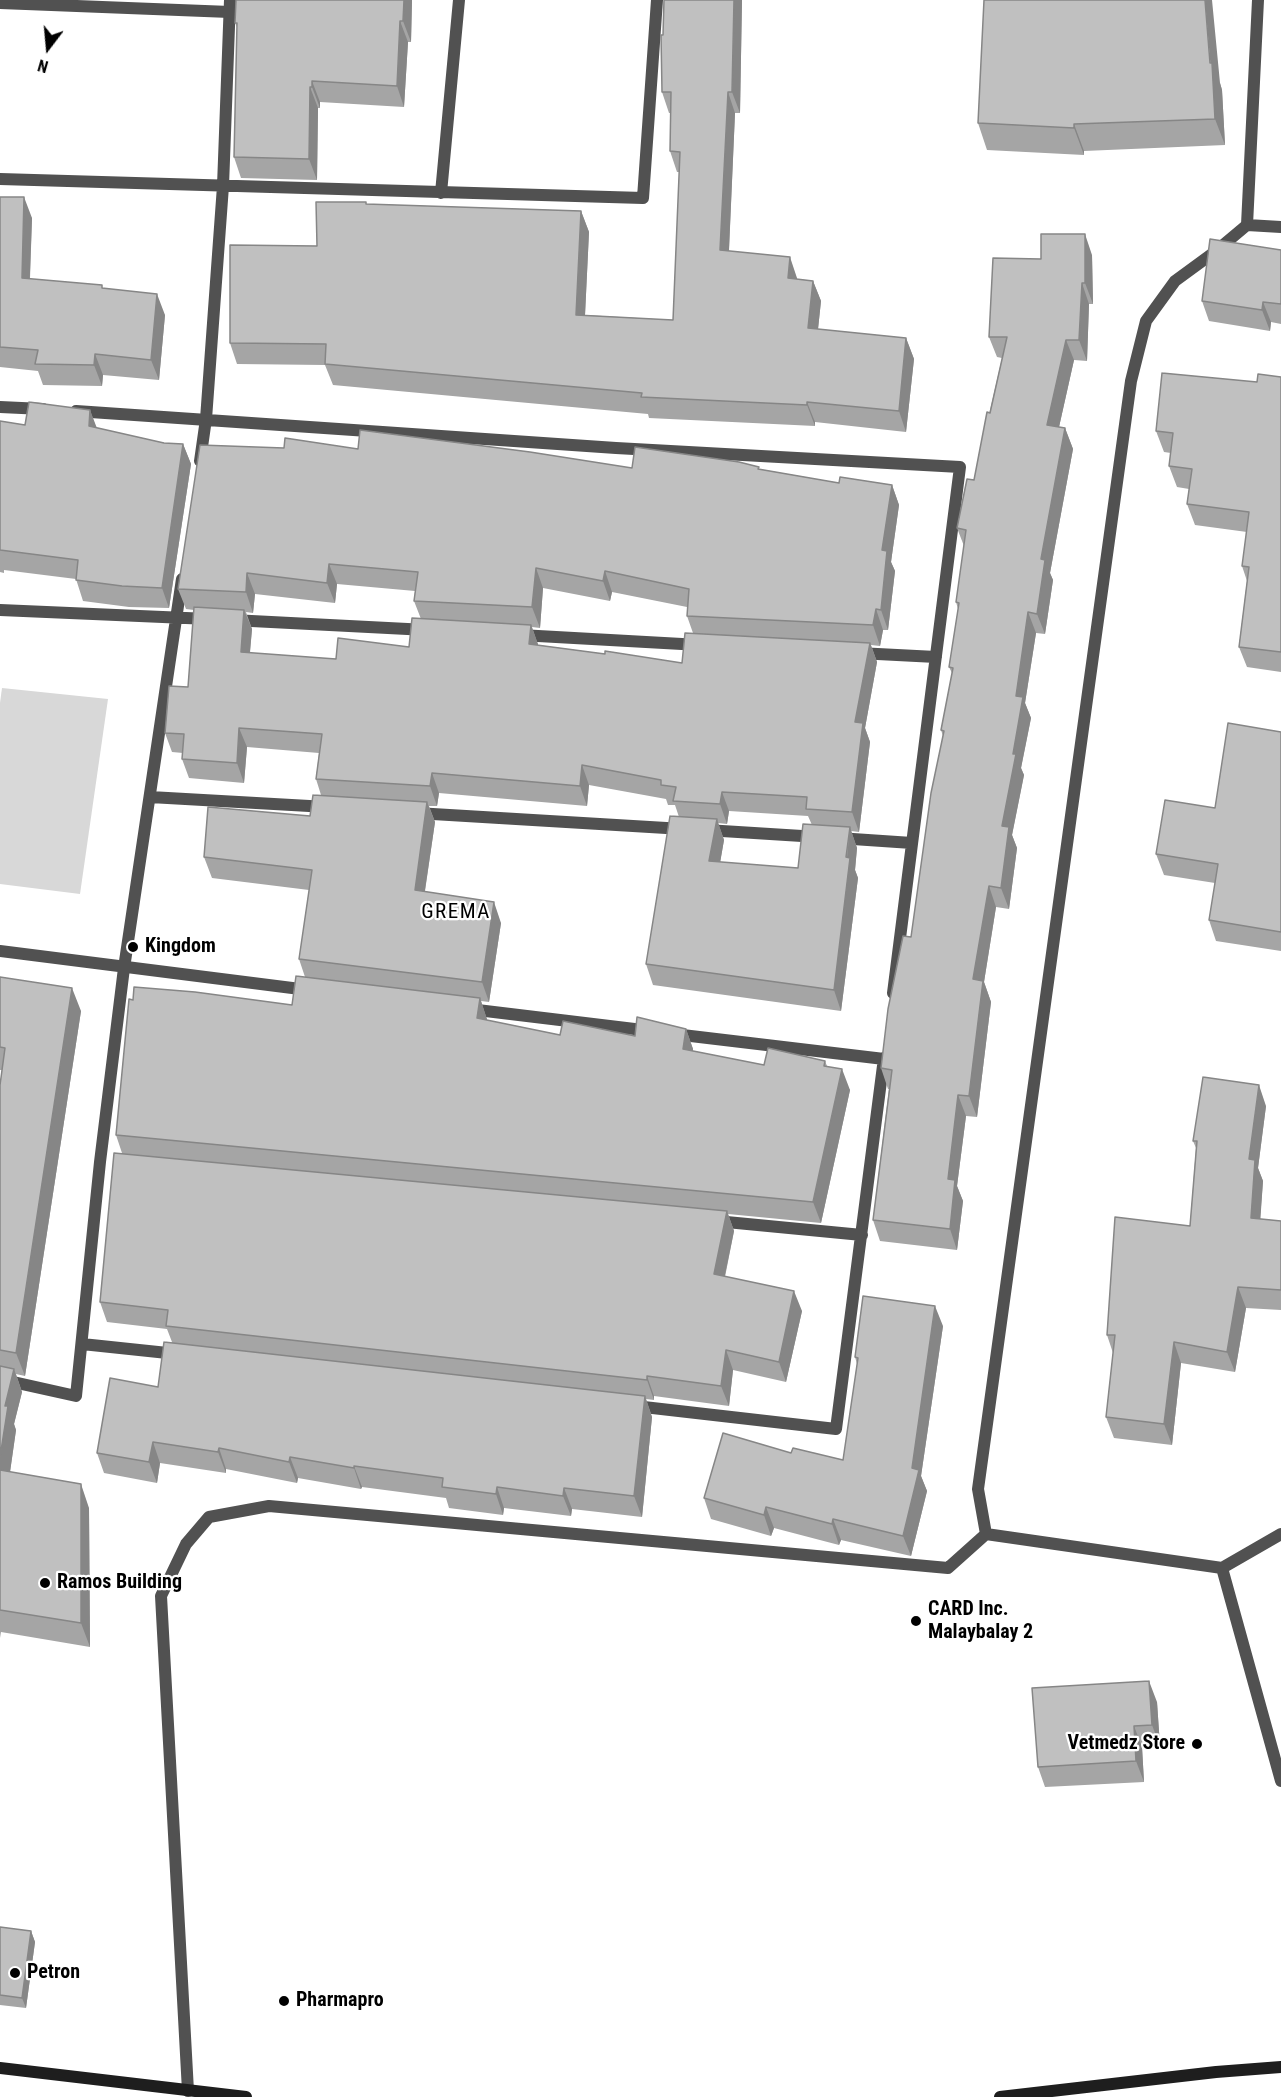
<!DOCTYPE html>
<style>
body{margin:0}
#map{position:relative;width:1281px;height:2097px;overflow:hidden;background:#fff;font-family:"Roboto Condensed",sans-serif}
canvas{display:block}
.north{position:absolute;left:18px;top:18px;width:60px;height:60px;-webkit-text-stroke:4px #fff;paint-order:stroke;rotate:196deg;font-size:16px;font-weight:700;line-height:24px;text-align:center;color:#000}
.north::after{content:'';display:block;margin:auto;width:21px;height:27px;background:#000;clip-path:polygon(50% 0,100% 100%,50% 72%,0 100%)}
</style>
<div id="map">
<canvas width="1281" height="2097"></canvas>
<div class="north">N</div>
</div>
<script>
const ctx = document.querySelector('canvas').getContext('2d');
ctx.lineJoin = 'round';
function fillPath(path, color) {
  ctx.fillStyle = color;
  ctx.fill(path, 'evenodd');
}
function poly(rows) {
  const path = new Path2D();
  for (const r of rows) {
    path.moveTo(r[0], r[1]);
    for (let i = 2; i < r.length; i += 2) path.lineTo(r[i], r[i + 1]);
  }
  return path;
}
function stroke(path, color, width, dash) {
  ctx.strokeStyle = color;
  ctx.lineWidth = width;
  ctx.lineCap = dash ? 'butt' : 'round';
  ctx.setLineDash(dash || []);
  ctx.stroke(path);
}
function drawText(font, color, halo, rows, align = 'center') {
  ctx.font = font + ' "Roboto Condensed",sans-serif';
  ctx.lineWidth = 4.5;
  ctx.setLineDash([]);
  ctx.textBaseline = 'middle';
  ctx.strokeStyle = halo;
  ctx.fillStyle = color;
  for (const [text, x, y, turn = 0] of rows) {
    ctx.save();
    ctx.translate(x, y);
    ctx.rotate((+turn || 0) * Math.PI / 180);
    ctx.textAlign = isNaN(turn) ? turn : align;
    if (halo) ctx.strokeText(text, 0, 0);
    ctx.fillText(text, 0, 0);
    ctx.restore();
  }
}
fillPath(poly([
 [2,688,108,699,80,894,0,884,0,703]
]), '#d8d8d8');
stroke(poly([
 [0,3,230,12],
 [0,179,643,198,657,0],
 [441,193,459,0],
 [1247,225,1258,0],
 [0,407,43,409],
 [76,411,616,448,960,467,893,993],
 [200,461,206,419,223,186,230,0],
 [0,610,209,619],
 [232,620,427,630],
 [520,635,700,645],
 [858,653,936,657],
 [150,797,327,807],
 [416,813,683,829],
 [706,830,818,837],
 [838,838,912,843],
 [0,951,308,990],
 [469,1009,651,1031],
 [674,1034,884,1059],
 [716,1221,862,1235],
 [82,1344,177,1354],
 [0,1379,76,1396,100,1162,124,968,182,579],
 [635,1406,836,1429,884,1058],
 [986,1534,978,1489,1131,381,1146,321,1175,281,1216,251,1247,225,1281,227],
 [1222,1568,1281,1781],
 [188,2091,161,1596,186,1544,209,1517,269,1506,948,1568,986,1534,1222,1568,1281,1534]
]), '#515151', 12);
stroke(poly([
 [0,2068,246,2097],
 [1000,2097,1216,2072,1281,2067]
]), '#1e1e1e', 12);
fillPath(poly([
 [412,0,411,42,408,42,404,107,320,102,320,108,318,108,317,180,241,178,234,157,237,27,235,23],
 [664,0,742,0,740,113,735,113,729,251,797,278,797,279,813,281,821,301,818,329,906,338,914,359,906,432,815,422,815,426,649,418,648,414,333,385,325,365,237,364,230,343,317,246,366,202,366,204,581,211,589,232,585,315,673,320,680,172,677,172,670,151,671,113,669,113,662,92],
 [1220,83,1222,90,1225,145,1084,151,1084,155,987,150,978,123],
 [0,197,32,218,30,279,103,288,165,315,159,380,103,375,102,386,43,385,38,371,0,367],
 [1281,250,1281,324,1271,322,1270,331,1209,321,1202,301],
 [1092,255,1093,304,1089,304,1087,361,1074,360,1059,427,1065,428,1073,449,1050,573,1053,580,1045,634,1036,633,1025,703,1031,718,1021,768,1024,775,1012,835,1017,848,1009,909,996,907,984,982,991,1002,977,1117,966,1116,957,1186,963,1201,957,1250,880,1241,873,1220,889,1089,888,1089,881,1068,911,937,943,736,941,730,952,673,949,667,958,609,956,602,964,546,957,528,974,480,1002,358,997,357,989,337,1041,259],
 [1281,377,1281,672,1247,667,1239,647,1247,581,1242,566,1247,532,1195,525,1187,504,1189,489,1177,487,1169,466,1171,453,1164,452,1156,431,1257,382],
 [90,410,96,428,164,443,183,444,191,464,169,608,129,607,83,601,76,579,4,570,4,573,0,572,0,421,25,425],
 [284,448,358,449,632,468,759,469,839,483,892,485,899,505,891,562,895,571,888,630,883,630,880,646,871,645,877,662,865,728,870,742,859,832,851,831,857,848,855,870,858,878,841,1011,653,985,646,964,679,817,675,805,668,805,666,799,589,785,587,806,439,793,437,806,429,806,435,822,425,891,501,923,489,1002,481,1001,487,1020,560,1035,635,1036,686,1029,693,1049,693,1051,764,1065,825,1061,827,1066,850,1090,821,1223,728,1214,734,1231,725,1277,802,1311,786,1382,733,1370,729,1406,654,1396,654,1400,646,1399,652,1417,642,1517,572,1509,571,1516,504,1508,503,1515,449,1508,446,1498,362,1487,361,1489,298,1478,297,1483,226,1469,226,1473,160,1463,157,1483,104,1473,97,1453,158,1387,172,1342,167,1329,107,1322,100,1302,122,1153,116,1135,292,1005,305,977,299,959,309,890,212,878,204,857,310,816,321,795,316,779,319,753,247,747,244,783,189,778,182,759,183,753,172,752,165,733,188,687,194,610,186,609,178,589],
 [337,584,415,591,414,601,421,619,409,647,336,659,250,653,252,629,246,612,253,613,255,594,335,603],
 [543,588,610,601,612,592,687,607,687,616,693,633,682,663,605,654,538,645,532,627,540,628],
 [729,811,808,816,812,825,798,868,720,862,724,840,718,823,727,824],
 [1281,732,1281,951,1216,941,1209,920,1215,883,1164,875,1156,854,1215,808],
 [0,977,81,1011,25,1376,16,1374,22,1392,14,1424,16,1430,10,1472,89,1508,90,1647,1,1632,0,1638,0,1085,2,1070,0,1070],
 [1266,1106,1258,1168,1263,1181,1260,1219,1281,1221,1281,1310,1246,1308,1235,1372,1181,1363,1172,1445,1114,1438,1106,1417,1113,1353,1107,1335,1190,1226,1196,1148,1193,1141],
 [943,1326,921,1476,927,1491,911,1556,841,1540,839,1545,774,1528,771,1536,711,1519,704,1498,791,1453,843,1460,857,1364,855,1357],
 [1157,1702,1160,1746,1142,1747,1144,1782,1045,1787,1038,1767],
 [0,1927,31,1931,35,1942,26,2008,0,2005]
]), '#a5a5a5');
fillPath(poly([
 [404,0,412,0,411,42,403,21],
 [734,0,742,0,740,113,732,92],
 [1205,0,1212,0,1220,83,1222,90,1225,145,1215,119],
 [400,21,408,42,404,107,397,86],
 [312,81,320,102,320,108,312,87],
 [310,87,318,108,317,180,309,159],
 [728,92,735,113,728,271,720,250],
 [1074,124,1084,151,1084,155,1074,128],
 [24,197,32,218,29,299,22,278],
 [581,211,589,232,584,336,576,315],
 [1085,234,1092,255,1093,304,1085,283],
 [790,257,797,278,795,299,788,278],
 [813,281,821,301,816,348,808,328],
 [1082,283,1089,304,1087,361,1079,340],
 [157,294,165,315,159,380,151,360],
 [1263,302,1271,322,1270,331,1262,310],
 [906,338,914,359,906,432,899,411],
 [1066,340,1074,360,1055,445,1047,425],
 [95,354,103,375,102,386,94,365],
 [807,402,815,422,815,426,807,405],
 [90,410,98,431,89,426],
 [1065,428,1073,449,1050,573,1053,580,1045,634,1037,614,1041,559],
 [183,444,191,464,169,608,162,588],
 [892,485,899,505,891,562,895,571,888,630,881,610,882,550],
 [329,564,337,584,335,603,327,583],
 [536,568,543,588,540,628,532,607],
 [605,571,612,592,610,601,603,581],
 [247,573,255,594,253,613,246,592],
 [876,609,883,630,880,646,873,625],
 [244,610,252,629,248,672,241,652],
 [1028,612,1036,633,1025,703,1031,718,1021,768,1024,775,1012,835,1017,848,1009,909,1001,888,1002,826,1016,696],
 [531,625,538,644,536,664,529,644],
 [870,643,877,662,865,728,870,742,859,832,852,812,855,722],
 [239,728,247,747,244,783,237,763],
 [582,765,589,785,587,806,580,786],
 [432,773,439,793,437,806,430,786],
 [722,792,729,811,727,824,720,804],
 [427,802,435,822,422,910,415,890],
 [717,819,724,840,717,881,709,861],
 [850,827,857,848,855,870,858,878,841,1011,834,990],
 [989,886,996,907,984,982,991,1002,977,1117,969,1096,973,979],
 [494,902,501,923,489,1002,482,982],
 [72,988,81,1011,25,1376,16,1353],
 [480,998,487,1019,484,1039,477,1018],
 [686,1029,693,1049,690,1070,683,1049],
 [842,1069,850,1090,821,1223,813,1202],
 [1259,1085,1266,1106,1258,1168,1263,1181,1259,1239,1251,1218,1249,1159],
 [958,1095,966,1116,957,1186,963,1201,957,1250,950,1229,948,1179],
 [727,1211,734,1231,721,1294,714,1274],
 [1238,1287,1246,1308,1235,1372,1227,1352],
 [794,1291,802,1311,786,1382,779,1362],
 [935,1306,943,1326,921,1476,927,1491,911,1556,903,1536,912,1468],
 [1174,1342,1181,1363,1172,1445,1164,1424],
 [726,1350,733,1370,729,1406,721,1386],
 [14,1369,22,1392,14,1424,16,1430,7,1493,0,1475,0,1457,5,1406],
 [647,1376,654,1396,654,1400,647,1380],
 [645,1396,652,1417,642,1517,634,1496],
 [153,1442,160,1463,157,1483,149,1462],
 [219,1448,226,1469,226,1473,218,1452],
 [290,1457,298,1478,297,1483,289,1462],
 [354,1466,362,1487,361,1489,354,1468],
 [81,1484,89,1508,90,1647,81,1623],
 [497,1487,504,1508,503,1515,496,1494],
 [564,1488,572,1509,571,1516,563,1496],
 [766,1507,774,1528,771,1536,764,1515],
 [833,1519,841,1540,839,1545,832,1524],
 [1149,1681,1157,1702,1160,1746,1152,1725],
 [1134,1726,1142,1747,1144,1782,1136,1761],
 [31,1931,35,1942,26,2008,22,1998]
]), '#868686');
const building = poly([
 [236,0,404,0,403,21,400,21,397,86,312,81,312,87,310,87,309,159,234,157,237,23,235,23,236,0],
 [664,0,734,0,732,92,728,92,720,250,790,257,788,278,813,281,808,328,906,338,899,411,807,402,807,405,641,397,642,393,325,364,326,344,230,343,230,245,317,246,316,202,366,202,366,204,581,211,576,315,673,320,680,152,670,151,671,92,662,92,661,35,663,35,664,0],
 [984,0,1205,0,1210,63,1212,63,1215,119,1074,124,1074,128,978,123,984,0],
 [0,197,24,197,22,278,102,285,102,288,157,294,151,360,95,354,94,365,35,364,38,350,0,347,0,197],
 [1041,234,1085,234,1085,283,1082,283,1079,340,1066,340,1047,425,1065,428,1041,559,1045,560,1037,614,1028,612,1016,696,1023,697,1013,754,1016,754,1002,826,1009,827,1001,888,989,886,973,979,983,981,969,1096,958,1095,948,1179,955,1180,950,1229,873,1220,892,1070,881,1068,888,1009,903,936,911,937,931,793,944,731,941,730,953,668,949,667,959,603,956,602,966,530,957,528,967,479,974,480,987,412,990,413,1007,337,989,337,993,258,1041,259,1041,234],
 [1210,239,1281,250,1281,304,1263,302,1262,310,1202,301,1210,239],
 [1162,373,1257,382,1258,374,1281,377,1281,652,1239,647,1249,567,1242,566,1249,512,1187,504,1192,469,1169,466,1173,433,1156,431,1162,373],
 [29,402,90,410,89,426,164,443,183,444,162,588,122,586,76,580,78,560,0,550,0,421,25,425,29,402],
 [360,430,530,452,632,468,635,447,739,462,759,467,758,469,839,483,840,477,892,485,882,550,887,551,881,610,876,609,873,625,687,616,689,589,605,571,603,581,536,568,532,607,414,601,418,572,329,564,327,583,247,573,246,592,178,589,200,445,284,448,285,438,358,449,360,430],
 [194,607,244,610,241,652,336,659,338,638,409,647,412,618,531,625,529,644,605,654,605,651,682,663,685,633,870,643,855,722,863,723,852,812,806,809,807,797,722,792,720,804,673,801,676,787,661,785,661,780,582,765,580,786,432,773,430,786,316,779,322,734,239,728,237,763,182,759,184,734,165,733,169,686,188,687,194,607],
 [1228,723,1281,732,1281,932,1209,920,1218,864,1156,854,1165,800,1215,808,1228,723],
 [313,795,427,802,415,890,494,902,482,982,299,959,312,870,204,857,208,807,310,816,313,795],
 [670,816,717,819,709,861,798,868,803,824,850,827,846,857,850,858,834,990,646,964,670,816],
 [296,976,480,998,477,1018,560,1035,563,1021,635,1036,637,1017,686,1029,683,1049,764,1065,768,1048,825,1061,824,1066,842,1069,813,1202,116,1135,129,999,133,1000,134,987,195,992,292,1005,296,976],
 [0,977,72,988,16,1353,0,1350,0,1085,5,1048,0,1047,0,977],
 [1203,1077,1259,1085,1249,1159,1255,1160,1251,1218,1281,1221,1281,1290,1238,1287,1227,1352,1174,1342,1164,1424,1106,1417,1115,1335,1107,1335,1115,1217,1190,1226,1197,1141,1193,1141,1203,1077],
 [114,1153,727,1211,714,1274,794,1291,779,1362,726,1350,721,1386,647,1376,647,1380,166,1326,168,1310,100,1302,114,1153],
 [863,1296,935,1306,912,1468,919,1470,903,1536,833,1519,832,1524,766,1507,764,1515,704,1498,723,1433,791,1453,793,1448,843,1460,858,1358,855,1357,863,1296],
 [164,1342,645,1396,634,1496,564,1488,563,1496,497,1487,496,1494,442,1487,443,1478,354,1466,354,1468,290,1457,289,1462,219,1448,218,1452,153,1442,149,1462,97,1453,110,1378,158,1387,164,1342],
 [0,1366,14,1369,5,1406,8,1406,0,1457,0,1366],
 [0,1470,81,1484,81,1623,0,1610,0,1470],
 [1149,1681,1152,1725,1134,1726,1136,1761,1038,1767,1032,1688,1149,1681],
 [0,1927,31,1931,22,1998,0,1995,0,1927]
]);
fillPath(building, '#c0c0c0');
stroke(building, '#868686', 1.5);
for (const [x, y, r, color] of [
 [133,947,6,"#000"],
 [45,1583,6,"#000"],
 [916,1621,6,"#000"],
 [1197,1744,6,"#000"],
 [15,1973,6,"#000"],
 [284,2001,6,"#000"]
]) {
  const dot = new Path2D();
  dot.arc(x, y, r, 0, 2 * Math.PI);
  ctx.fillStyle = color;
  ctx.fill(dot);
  stroke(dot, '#fff', 2);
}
drawText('bold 20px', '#000', '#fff', [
 ["Kingdom",145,947],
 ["Ramos Building",57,1583],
 ["CARD Inc.",928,1610],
 ["Malaybalay 2",928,1633],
 ["Vetmedz Store",1185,1744,"right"],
 ["Petron",27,1973],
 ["Pharmapro",296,2001]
], 'left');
ctx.letterSpacing = '1.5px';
drawText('21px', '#000', '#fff', [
 ["GREMA",456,913]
]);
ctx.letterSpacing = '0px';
</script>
